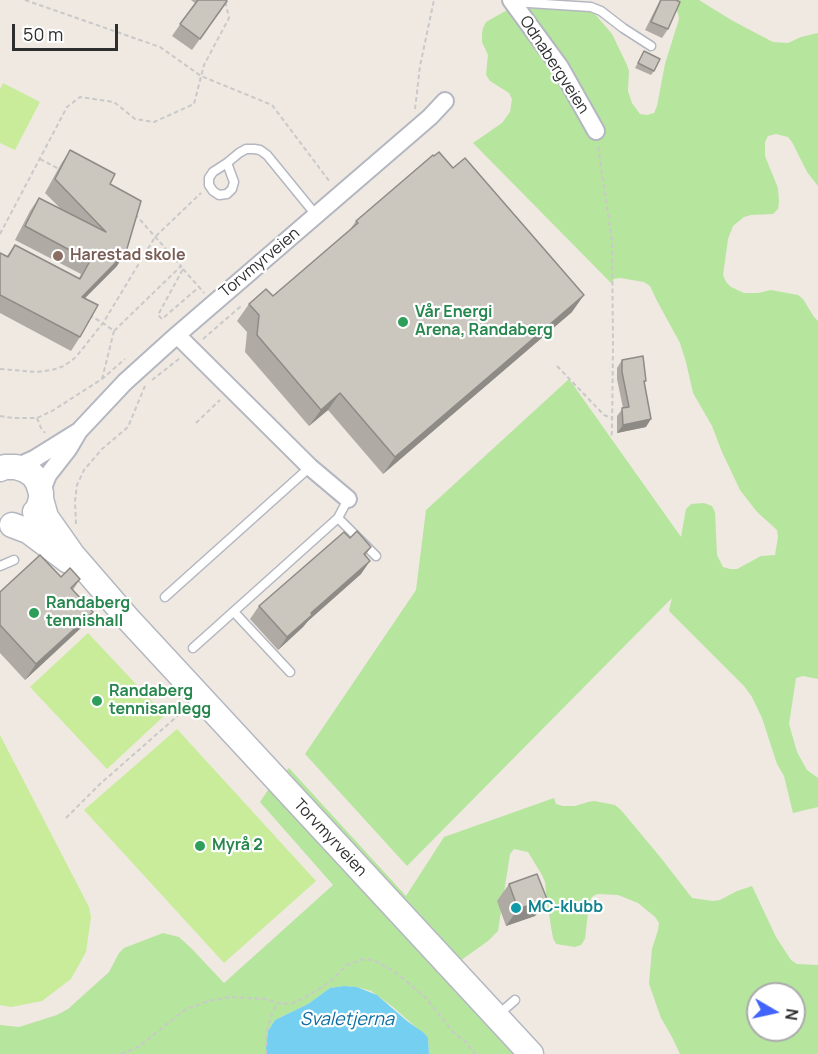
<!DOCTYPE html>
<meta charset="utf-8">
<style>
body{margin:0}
#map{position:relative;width:818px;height:1054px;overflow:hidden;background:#efe9e1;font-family:Manrope,sans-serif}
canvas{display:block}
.north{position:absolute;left:746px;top:982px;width:60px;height:60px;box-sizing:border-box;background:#fff;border:2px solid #ababab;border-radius:50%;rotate:99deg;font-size:16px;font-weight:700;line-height:24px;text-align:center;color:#2e2e2e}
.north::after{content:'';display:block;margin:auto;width:21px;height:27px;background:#4264fb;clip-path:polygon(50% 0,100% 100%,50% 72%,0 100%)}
.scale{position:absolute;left:12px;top:24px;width:106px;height:27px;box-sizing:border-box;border:3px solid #2e2e2e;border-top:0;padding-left:8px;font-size:18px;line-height:21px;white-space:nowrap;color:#2e2e2e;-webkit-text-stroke:4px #fff;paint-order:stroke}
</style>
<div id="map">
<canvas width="818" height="1054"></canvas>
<div class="north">N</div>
<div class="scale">50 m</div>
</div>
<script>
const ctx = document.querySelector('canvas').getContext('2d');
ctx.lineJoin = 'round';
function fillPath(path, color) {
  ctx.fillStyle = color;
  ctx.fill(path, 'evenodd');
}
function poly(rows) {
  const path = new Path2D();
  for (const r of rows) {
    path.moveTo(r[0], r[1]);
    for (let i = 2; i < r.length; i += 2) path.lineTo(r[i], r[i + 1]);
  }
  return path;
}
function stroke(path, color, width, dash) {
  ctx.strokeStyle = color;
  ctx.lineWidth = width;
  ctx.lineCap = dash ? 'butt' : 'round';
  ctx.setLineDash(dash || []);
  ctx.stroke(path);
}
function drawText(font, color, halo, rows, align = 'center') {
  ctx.font = font + ' Manrope,sans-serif';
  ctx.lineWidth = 4.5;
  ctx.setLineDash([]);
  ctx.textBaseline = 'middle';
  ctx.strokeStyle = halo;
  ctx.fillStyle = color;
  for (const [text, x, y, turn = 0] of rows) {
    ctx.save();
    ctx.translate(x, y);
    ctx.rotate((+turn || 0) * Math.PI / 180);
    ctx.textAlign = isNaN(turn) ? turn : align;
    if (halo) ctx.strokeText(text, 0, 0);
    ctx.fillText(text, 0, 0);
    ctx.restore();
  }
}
fillPath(poly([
 [664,0,699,0,733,21,773,42,788,43,801,37,818,33,818,186,807,172,792,142,788,137,776,134,768,136,765,142,765,156,778,188,779,202,778,209,773,214,751,215,744,217,733,226,728,239,723,275,726,282,731,287,744,293,758,293,771,290,798,295,803,299,814,317,818,321,818,679,803,676,796,678,789,724,797,752,807,770,818,778,818,807,793,813,784,776,777,764,762,718,752,697,744,686,670,612,669,610,672,598,407,866,305,754,416,590,426,510,569,379,681,537,686,509,691,504,704,503,712,506,715,512,717,555,723,567,730,569,737,569,761,556,775,555,778,537,777,530,757,512,740,490,722,452,712,426,693,393,686,362,680,343,656,299,650,286,644,282,620,278,614,279,611,283,473,143,502,123,510,112,512,99,509,93,490,81,486,75,488,55,482,42,482,34,483,28,486,22,516,5,588,9,594,13,612,34,627,65,629,71,628,91,632,103,640,114,647,115,654,113,657,106,665,64,679,19,678,13,669,2],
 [289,768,406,896,444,837,554,798,556,804,563,806,575,806,588,802,594,801,615,805,621,810,661,858,692,898,713,901,720,900,737,891,752,886,776,937,791,960,797,964,818,965,818,1054,680,1054,672,1037,661,1018,649,984,652,949,658,930,659,923,655,917,638,903,618,895,597,894,592,897,589,903,585,939,581,945,575,947,556,944,553,938,547,903,545,882,542,875,528,852,514,849,510,854,498,931,488,941,453,966,525,1054,429,1054,428,1038,393,1007,371,991,357,987,344,986,330,988,308,1004,275,1020,268,1031,265,1054,0,1054,0,1025,19,1027,57,1015,68,1009,109,972,119,953,124,948,163,933,179,937,192,949,224,983,333,885,260,802,270,787],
 [758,994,794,994,794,1030,758,1030]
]), '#b6e59e');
fillPath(poly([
 [3,83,40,102,15,150,0,143,0,89],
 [88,633,165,715,107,769,30,687],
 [177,729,316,881,224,963,84,810],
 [0,735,89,907,91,917,86,952,71,979,42,1001,11,1007,0,1005]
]), '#c9ec9a');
fillPath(poly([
 [344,986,357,987,377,995,407,1021,424,1033,428,1038,429,1054,265,1054,268,1031,275,1020,308,1004,330,988]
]), '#75cff0');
const service = poly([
 [513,2,591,7,601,11,623,28,651,46],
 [227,163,239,153,246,149,254,149,260,150,267,155,316,215],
 [227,163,234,182,232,189,227,194,219,195,213,191,209,185,209,178,213,172,227,163],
 [338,518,376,556],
 [0,566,14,560],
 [165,597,310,467],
 [234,612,290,672],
 [193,648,338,518,348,499],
 [499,1014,515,1000]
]);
const minor = poly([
 [511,0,560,67,596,131],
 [177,335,310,467,348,499],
 [79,431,125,382,177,335,430,117,445,101],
 [16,467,34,459,79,431,69,448,48,475,41,493]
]);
const secondary = poly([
 [0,469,5,467,16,467,25,470,33,475,38,483,41,493,41,499,38,509,35,512],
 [41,499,46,517,72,554,130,621,531,1054],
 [12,525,28,531,68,561]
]);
stroke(service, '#b4b7c1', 11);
stroke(minor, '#b4b7c1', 20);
stroke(secondary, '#b4b7c1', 27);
stroke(poly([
 [25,0,160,47,201,76,272,105,330,182],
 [415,109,420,66,434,0],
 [598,147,612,240,613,345,612,432,611,437],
 [40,159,59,169],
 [135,214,181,266],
 [0,234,67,107,80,97,114,102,135,119,154,122,194,104,204,65,229,18,225,0],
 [183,269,199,287],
 [89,315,103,323,114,331,181,266,183,269,158,315,162,319,199,287,204,293],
 [203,339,240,307,241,309],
 [557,366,604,415,612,418],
 [0,369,37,372,52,370,64,366,76,357,103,323,155,237,201,193],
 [102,379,114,331],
 [152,380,180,358],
 [0,416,13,418,37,418,52,411,102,379,125,359],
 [37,418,41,428,45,433],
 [196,423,220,400],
 [76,524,75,501,77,485,84,470,102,449,128,427,145,386],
 [66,818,100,784,182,712,187,711],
 [121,1054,138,1047,186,1009,209,1001,230,997,266,999,278,1003,291,1004,304,998,327,984,347,965,364,959,373,960,381,964,395,972,425,997,454,1033,467,1043,475,1054],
 [266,1054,267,1031,272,1013,278,1003]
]), '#c9c9c9', 2, [4.5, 3]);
stroke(service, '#fff', 8);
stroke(minor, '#fff', 16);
stroke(secondary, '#fff', 24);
fillPath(poly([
 [191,0,226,0,227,1,192,50,172,36,195,3],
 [660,0,676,0,668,29,662,38,645,30],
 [644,51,654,71,651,75,635,68],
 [70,150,110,184,117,266,85,298,80,337,71,351,0,313,0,253,7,256,15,245,79,278,81,274,15,240,30,211,39,198,61,209,45,193,61,164],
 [356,221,572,312,383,474,328,410,309,426,245,352,247,332,237,321,249,304,273,296,349,231],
 [622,360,644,383,646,427,617,433,617,416,623,408,617,379,617,368],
 [350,538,371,547,365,556,361,574,308,621,303,627,278,650,250,619,259,606],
 [61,577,80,579,73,590,93,612,82,627,25,680,0,653,0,592],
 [509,884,547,899,535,916,506,926,497,901]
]), '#afaba4');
fillPath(poly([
 [126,252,117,266,73,310,82,297],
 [584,295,572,312,383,474,395,457],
 [340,393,328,410,309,426,321,410],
 [651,419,646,427,617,433,623,425],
 [370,561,361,574,308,621,303,627,278,650,287,637,311,613],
 [93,612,82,627,25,680,36,664],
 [547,899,535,916,506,926,518,909]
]), '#8e8b86');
const building = poly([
 [198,0,226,0,227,1,200,39,180,24,198,0],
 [661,0,676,0,680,2,668,29,651,22,661,0],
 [644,51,660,59,654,71,638,63,644,51],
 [70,150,115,174,110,184,141,201,126,252,82,297,98,305,80,337,0,295,0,253,8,257,15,245,80,279,90,261,25,226,39,198,106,232,55,179,70,150],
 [439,152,453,168,465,158,584,295,395,457,340,393,321,410,257,335,259,315,249,304,266,289,273,296,358,223,356,221,433,155,434,156,439,152],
 [643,356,646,381,644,381,651,419,623,425,622,408,629,407,622,372,622,360,643,356],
 [357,531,371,547,364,554,370,561,311,613,312,615,287,637,259,606,344,532,350,538,357,531],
 [40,555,61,577,70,568,80,579,71,588,93,612,36,664,0,625,0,592,40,555],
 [537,874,547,899,518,909,509,884,537,874]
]);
fillPath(building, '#cbc7bf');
stroke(building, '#8e8b86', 1.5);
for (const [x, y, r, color] of [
 [58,256,6,"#8d6e63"],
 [403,322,6,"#2e9e5b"],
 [34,613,6,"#2e9e5b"],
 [97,701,6,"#2e9e5b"],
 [200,846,6,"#2e9e5b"],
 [516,908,6,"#0f9aa8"]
]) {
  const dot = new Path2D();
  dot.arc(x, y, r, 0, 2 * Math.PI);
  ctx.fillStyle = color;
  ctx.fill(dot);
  stroke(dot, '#fff', 2);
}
drawText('16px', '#2e2e2e', '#fff', [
 ["Odnabergveien",554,65,57],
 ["Torvmyrveien",260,263,-40],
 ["Torvmyrveien",330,838,47]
]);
drawText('bold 16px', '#785e54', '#fff', [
 ["Harestad skole",70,256]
], 'left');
drawText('bold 16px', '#27864d', '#fff', [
 ["Vår Energi",415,313],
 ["Arena, Randaberg",415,331],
 ["Randaberg",46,604],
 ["tennishall",46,622],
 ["Randaberg",109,692],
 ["tennisanlegg",109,710],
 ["Myrå 2",212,846]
], 'left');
drawText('bold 16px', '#0d838f', '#fff', [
 ["MC-klubb",528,908]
], 'left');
drawText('italic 18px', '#0d6fa3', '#fff', [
 ["Svaletjerna",347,1020]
]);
</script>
